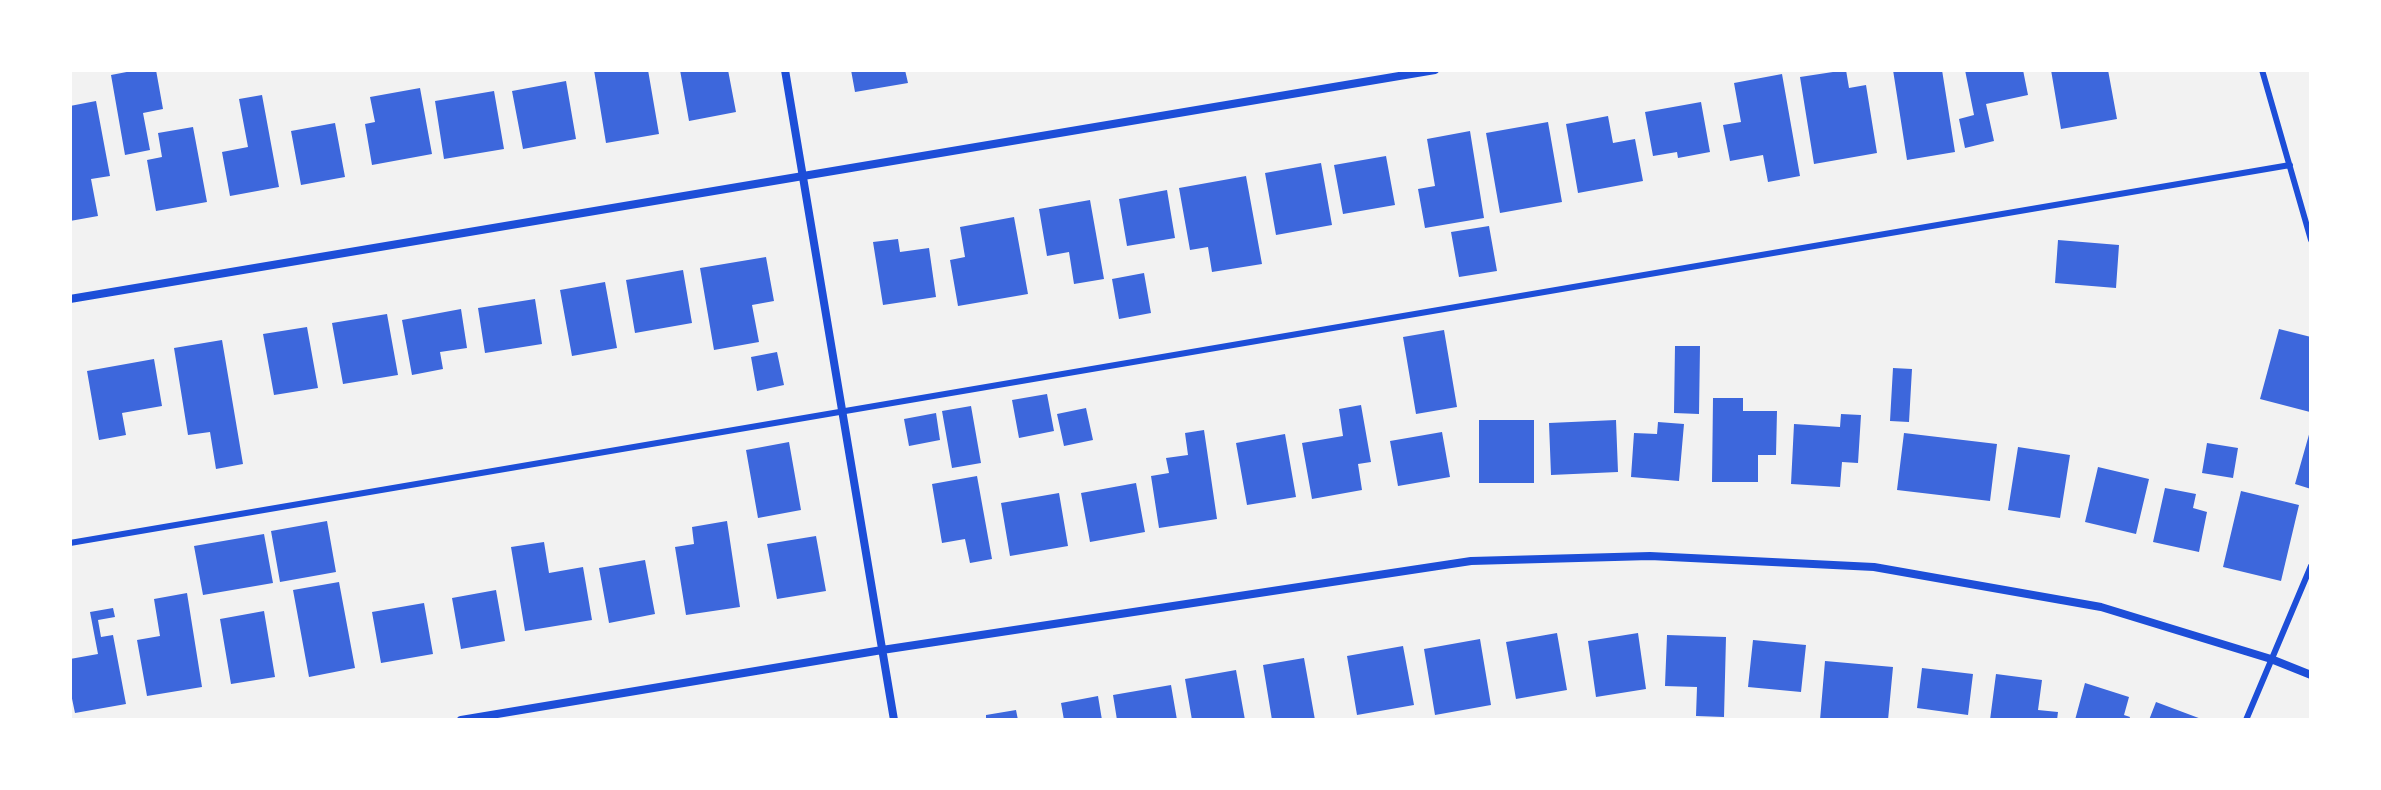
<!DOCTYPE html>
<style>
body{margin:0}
#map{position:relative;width:2381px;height:790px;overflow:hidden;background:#f2f2f2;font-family:"Alegreya Sans",sans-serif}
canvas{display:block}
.frame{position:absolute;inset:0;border:72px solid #fff;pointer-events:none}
</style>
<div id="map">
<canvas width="2381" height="790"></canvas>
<div class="frame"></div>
</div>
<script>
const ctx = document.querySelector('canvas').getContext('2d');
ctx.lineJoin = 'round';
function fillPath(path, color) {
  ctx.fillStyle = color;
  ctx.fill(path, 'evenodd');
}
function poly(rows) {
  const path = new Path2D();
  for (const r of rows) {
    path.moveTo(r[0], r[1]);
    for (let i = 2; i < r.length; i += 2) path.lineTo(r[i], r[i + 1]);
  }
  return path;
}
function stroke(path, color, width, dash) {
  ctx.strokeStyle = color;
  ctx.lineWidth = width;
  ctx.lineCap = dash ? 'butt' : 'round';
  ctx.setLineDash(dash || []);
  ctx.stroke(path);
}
fillPath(poly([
 [137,70,156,70,163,109,143,113,150,150,125,155,111,75],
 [594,70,648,70,659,134,606,143],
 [680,70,728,70,736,112,689,121],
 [851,70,905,70,908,83,855,92],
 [1846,70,1849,88,1866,85,1877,153,1814,164,1800,77],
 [1893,70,1942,70,1955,152,1907,160],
 [1965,70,2023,70,2028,95,1986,104,1994,141,1965,148,1959,119,1974,115],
 [2051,70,2108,70,2117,119,2061,129],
 [1782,74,1800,176,1768,182,1763,155,1730,161,1723,125,1741,122,1734,83],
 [566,81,576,139,523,149,512,91],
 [420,88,432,154,372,165,365,124,375,122,370,97],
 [494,91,504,149,444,159,435,101],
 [262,95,279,187,230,196,222,152,248,147,239,99],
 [96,101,110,176,91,179,98,216,70,221,70,106],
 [1701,102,1710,152,1678,158,1677,152,1653,156,1645,112],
 [1608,116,1613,143,1635,139,1643,181,1578,193,1566,124],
 [1548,122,1562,202,1500,213,1486,133],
 [335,123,345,177,301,185,291,131],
 [193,127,207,202,156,211,147,160,162,157,158,133],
 [1470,131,1484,218,1425,228,1418,189,1435,186,1427,139],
 [1386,156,1395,205,1343,214,1334,165],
 [1321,163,1332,225,1276,235,1265,173],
 [1246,176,1262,264,1212,272,1208,247,1190,250,1179,188],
 [1167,190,1175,238,1127,246,1119,199],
 [1090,200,1104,279,1074,284,1069,252,1047,256,1039,209],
 [1014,217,1028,294,958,306,950,260,965,257,960,227],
 [1489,226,1497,271,1459,277,1451,232],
 [898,239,900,252,929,248,936,297,883,305,873,242],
 [2058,240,2119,245,2116,288,2055,283],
 [766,257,774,301,752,305,759,342,714,350,700,268],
 [683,270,692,323,635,333,626,280],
 [1144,273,1151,313,1119,319,1112,279],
 [605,282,617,348,572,356,560,290],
 [535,299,542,344,485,353,478,308],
 [461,309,467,348,440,352,443,369,412,375,402,320],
 [387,314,398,375,343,384,332,323],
 [307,327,318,388,274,395,263,334],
 [2279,329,2311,337,2310,412,2260,399],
 [1444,330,1457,407,1416,414,1403,337],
 [222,340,243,464,216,469,210,432,188,435,174,348],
 [1675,346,1700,346,1699,414,1674,413],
 [777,352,784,385,757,391,751,357],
 [154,359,162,406,122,413,126,435,99,440,87,371],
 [1893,368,1912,369,1909,422,1890,421],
 [1047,394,1054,431,1019,438,1012,400],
 [1713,398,1743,398,1743,411,1777,411,1776,455,1758,455,1758,482,1712,482],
 [1361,405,1371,462,1358,464,1362,490,1312,499,1302,443,1343,436,1339,409],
 [971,406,981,463,952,468,942,411],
 [1086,408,1093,440,1064,446,1057,414],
 [936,413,940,440,909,446,904,419],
 [1841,414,1861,415,1858,463,1842,462,1840,487,1791,484,1794,424,1840,427],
 [1479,420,1534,420,1534,483,1479,483],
 [1616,420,1618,472,1551,475,1549,423],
 [1658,422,1684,424,1679,481,1631,477,1634,433,1657,434],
 [1204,430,1217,519,1159,528,1151,476,1169,473,1166,458,1188,455,1185,433],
 [2310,431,2311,432,2311,489,2295,484],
 [1442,432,1450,477,1398,486,1390,441],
 [1904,433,1997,444,1990,501,1897,490],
 [1285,434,1296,497,1247,505,1236,443],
 [789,442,801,510,758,518,746,450],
 [2207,443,2238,448,2233,478,2202,473],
 [2018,447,2070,455,2060,518,2008,510],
 [2098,467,2149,479,2136,534,2085,522],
 [977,476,992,559,970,563,965,539,942,543,932,484],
 [1136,483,1145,532,1090,542,1081,493],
 [2165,488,2196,494,2193,508,2207,512,2199,552,2153,542],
 [2241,491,2299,505,2281,581,2223,567],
 [1059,493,1068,546,1010,556,1001,503],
 [327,521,336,572,280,582,271,531],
 [727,521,740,607,686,615,675,547,694,544,692,527],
 [264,534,273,583,203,595,194,546],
 [816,536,826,591,777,599,767,544],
 [544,542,549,573,583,567,592,620,525,631,511,547],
 [645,560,655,614,609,623,599,568],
 [339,582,355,668,309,677,293,590],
 [496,590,505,641,461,649,452,598],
 [187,593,202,687,147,696,137,640,160,636,154,599],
 [424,603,433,654,381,663,372,612],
 [113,608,115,617,98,620,101,637,113,635,126,704,75,713,70,689,70,659,98,654,90,612],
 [264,611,275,677,231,684,220,619],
 [1557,633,1567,690,1516,699,1506,642],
 [1638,633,1646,689,1596,697,1588,641],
 [1667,635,1726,637,1724,717,1696,716,1697,687,1665,686],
 [1480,639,1491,705,1435,715,1424,649],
 [1753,640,1806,645,1801,692,1748,687],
 [1403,646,1414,705,1357,715,1347,656],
 [1304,658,1315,720,1272,720,1263,665],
 [1825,661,1893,667,1888,720,1820,720],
 [1922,668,1973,674,1968,715,1917,708],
 [1236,670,1245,720,1192,720,1185,679],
 [1996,674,2042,680,2038,710,2058,712,2057,720,1990,720],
 [2085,683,2129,697,2124,715,2130,717,2129,720,2075,720],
 [1171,685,1177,720,1117,720,1113,695],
 [1098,696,1102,720,1064,720,1061,703],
 [2156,702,2204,720,2149,720],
 [1016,710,1018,720,986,720,986,715]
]), '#3d67dc');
stroke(poly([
 [2262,70,2311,240],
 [70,543,2290,165],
 [2246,720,2311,566]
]), '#1d4ed8', 6);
stroke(poly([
 [785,70,894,720],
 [70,299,1435,70],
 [461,720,882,650,1471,561,1650,556,1874,567,2101,607,2271,659,2311,675]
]), '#1d4ed8', 8);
</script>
